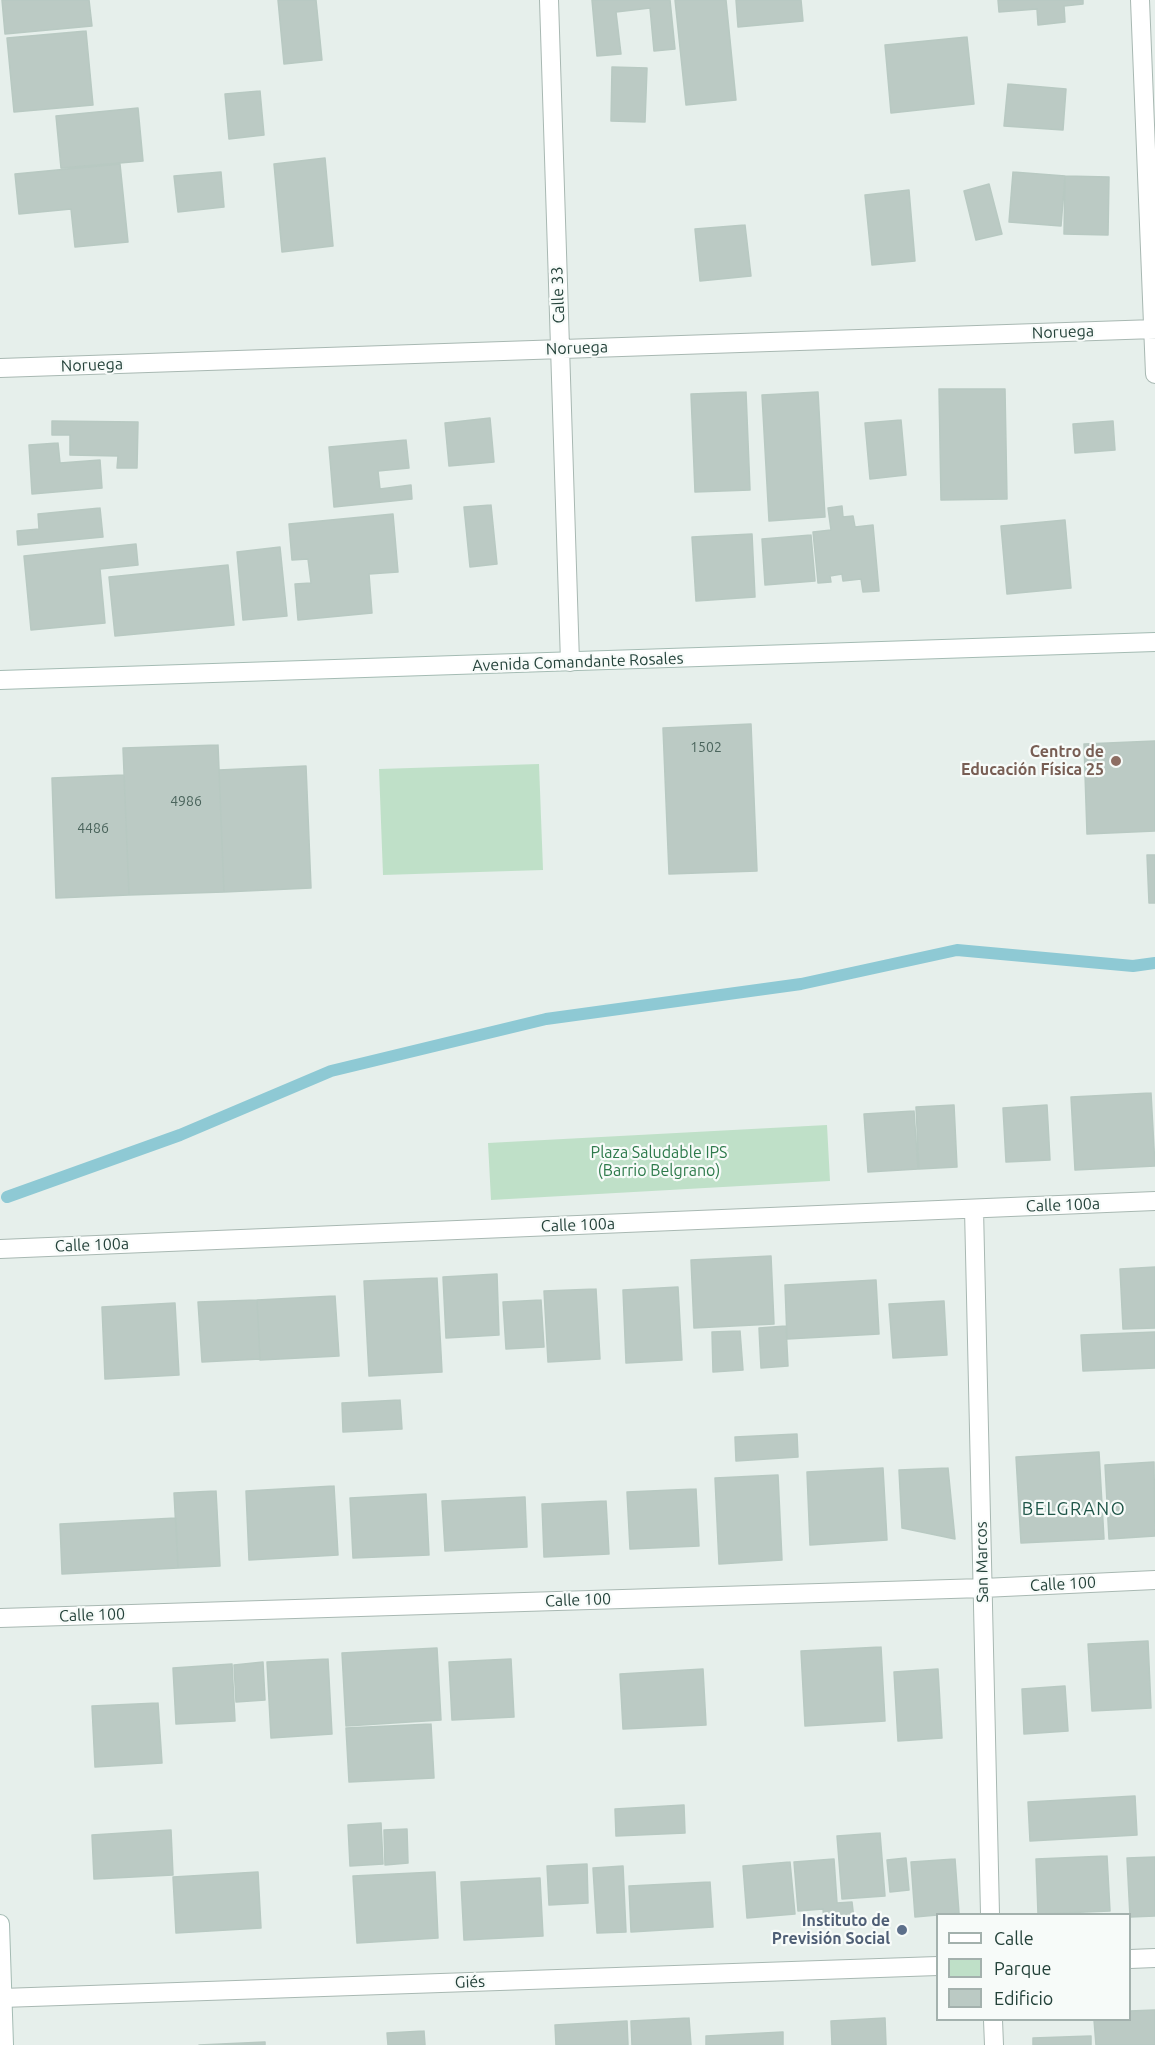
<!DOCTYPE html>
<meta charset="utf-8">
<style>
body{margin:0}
#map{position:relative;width:1155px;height:2045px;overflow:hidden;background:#e6efeb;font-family:Ubuntu,sans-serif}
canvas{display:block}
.legend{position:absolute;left:936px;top:1913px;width:195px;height:108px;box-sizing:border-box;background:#f7fbf9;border:2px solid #a3b1ad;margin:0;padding:8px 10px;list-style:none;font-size:18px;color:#24423a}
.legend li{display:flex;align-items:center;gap:12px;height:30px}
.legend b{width:30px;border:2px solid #a3b1ad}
</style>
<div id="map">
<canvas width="1155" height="2045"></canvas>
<ul class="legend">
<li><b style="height:8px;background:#fff"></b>Calle</li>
<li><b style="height:16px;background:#bfe0c8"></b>Parque</li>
<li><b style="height:16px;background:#bbcac4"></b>Edificio</li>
</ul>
</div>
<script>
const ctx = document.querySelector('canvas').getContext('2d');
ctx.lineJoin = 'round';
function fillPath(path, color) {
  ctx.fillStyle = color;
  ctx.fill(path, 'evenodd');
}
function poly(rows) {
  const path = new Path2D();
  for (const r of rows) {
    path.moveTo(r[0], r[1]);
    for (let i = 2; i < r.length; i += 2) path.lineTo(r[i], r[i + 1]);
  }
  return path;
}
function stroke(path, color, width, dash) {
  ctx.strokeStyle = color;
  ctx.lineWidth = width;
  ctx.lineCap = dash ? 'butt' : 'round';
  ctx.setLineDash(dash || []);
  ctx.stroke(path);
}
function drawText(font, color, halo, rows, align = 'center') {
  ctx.font = font + ' Ubuntu,sans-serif';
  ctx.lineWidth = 4.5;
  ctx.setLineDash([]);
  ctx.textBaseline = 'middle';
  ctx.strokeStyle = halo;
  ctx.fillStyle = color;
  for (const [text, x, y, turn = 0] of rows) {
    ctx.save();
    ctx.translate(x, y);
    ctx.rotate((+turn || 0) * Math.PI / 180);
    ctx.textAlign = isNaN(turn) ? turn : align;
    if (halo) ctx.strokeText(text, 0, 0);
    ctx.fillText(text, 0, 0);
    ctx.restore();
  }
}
fillPath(poly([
 [539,764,543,870,383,875,379,769],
 [827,1125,830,1181,491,1200,488,1143]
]), '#bfe0c8');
stroke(poly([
 [7,1197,180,1135,331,1071,546,1019,801,984,957,950,1133,966,1155,963]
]), '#8ec9d4', 12);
const building = poly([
 [2,0,89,0,92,26,5,34,2,0],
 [278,0,316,0,322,60,284,64,278,0],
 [592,0,670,0,675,49,654,51,650,8,616,12,621,54,597,56,592,0],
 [675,0,726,0,736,100,686,105,675,0],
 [736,0,801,0,803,21,738,27,736,0],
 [998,0,1083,0,1083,4,1064,6,1065,22,1038,25,1037,9,999,12,998,0],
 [86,31,93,105,14,112,7,38,86,31],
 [967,37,974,104,891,113,885,45,967,37],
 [612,67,647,68,645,122,611,121,612,67],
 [1008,84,1066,89,1063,130,1004,126,1008,84],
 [260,91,264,135,229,139,225,94,260,91],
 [138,108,143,161,61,168,56,116,138,108],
 [325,158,333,246,282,252,274,164,325,158],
 [120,164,128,242,75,247,71,209,19,214,15,174,120,164],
 [221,172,224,207,178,212,174,176,221,172],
 [1013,172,1065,176,1061,226,1009,222,1013,172],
 [1065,176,1109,177,1108,235,1064,234,1065,176],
 [989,184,1002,234,976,240,964,191,989,184],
 [909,190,915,261,872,265,865,195,909,190],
 [745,225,751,276,700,281,695,229,745,225],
 [939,389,1005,389,1007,499,941,500,939,389],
 [746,392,750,490,695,492,691,394,746,392],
 [818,392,825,517,769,521,762,395,818,392],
 [490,418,494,462,449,466,445,423,490,418],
 [901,420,906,475,870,479,865,423,901,420],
 [52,421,138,422,137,468,117,468,118,456,70,455,70,435,52,435,52,421],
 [1113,421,1115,450,1075,453,1073,424,1113,421],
 [406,440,409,468,378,471,380,489,411,485,412,499,334,507,329,447,406,440],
 [58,443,60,463,100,460,102,488,32,494,29,445,58,443],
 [491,505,497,564,470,567,464,507,491,505],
 [842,506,843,517,853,516,855,527,873,525,879,591,863,592,861,579,843,581,842,574,830,576,831,582,818,583,813,532,831,530,828,508,842,506],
 [100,508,103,537,18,545,17,531,39,529,38,514,100,508],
 [393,514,398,572,369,574,372,613,298,620,295,584,311,583,308,559,292,560,289,524,393,514],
 [1065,520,1071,588,1007,594,1001,526,1065,520],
 [752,534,755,597,696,601,692,537,752,534],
 [811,535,815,581,765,585,762,539,811,535],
 [136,544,138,565,100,569,105,623,31,630,24,556,136,544],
 [280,547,287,616,243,620,237,552,280,547],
 [228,565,234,625,115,636,109,577,228,565],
 [751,724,757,871,669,874,663,728,751,724],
 [1155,741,1155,831,1087,834,1084,744,1155,741],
 [218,745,224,892,129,895,123,748,218,745],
 [306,766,311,888,224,892,219,770,306,766],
 [124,775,129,895,56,898,52,778,124,775],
 [1147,855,1155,855,1155,903,1149,903,1147,855],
 [1151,1093,1155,1166,1075,1170,1071,1097,1151,1093],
 [954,1105,957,1167,919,1169,916,1107,954,1105],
 [1047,1105,1050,1160,1006,1162,1003,1108,1047,1105],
 [914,1111,918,1169,868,1172,864,1114,914,1111],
 [771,1256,774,1324,694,1328,691,1260,771,1256],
 [1155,1267,1155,1328,1123,1329,1120,1269,1155,1267],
 [497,1274,499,1335,446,1338,443,1277,497,1274],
 [437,1278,442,1372,369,1376,364,1281,437,1278],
 [876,1280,879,1334,787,1339,785,1285,876,1280],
 [678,1287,682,1360,626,1363,623,1290,678,1287],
 [596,1289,600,1359,548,1362,544,1291,596,1289],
 [335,1296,339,1356,260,1360,257,1300,335,1296],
 [257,1300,260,1359,202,1362,198,1302,257,1300],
 [541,1300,544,1347,506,1349,503,1302,541,1300],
 [944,1301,947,1355,893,1358,889,1304,944,1301],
 [175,1303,179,1375,105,1379,102,1307,175,1303],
 [786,1326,788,1366,761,1368,759,1328,786,1326],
 [740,1331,743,1370,713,1372,712,1332,740,1331],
 [1155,1332,1155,1368,1083,1371,1081,1335,1155,1332],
 [400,1400,402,1429,343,1432,342,1403,400,1400],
 [797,1434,798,1457,736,1461,735,1437,797,1434],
 [1099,1452,1104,1539,1021,1543,1016,1457,1099,1452],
 [1154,1462,1155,1536,1109,1539,1105,1465,1154,1462],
 [883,1468,887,1540,810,1545,807,1472,883,1468],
 [948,1468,955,1539,902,1528,899,1470,948,1468],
 [778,1475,782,1560,719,1564,715,1478,778,1475],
 [334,1486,338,1555,249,1560,246,1491,334,1486],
 [696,1489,699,1546,630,1549,627,1492,696,1489],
 [216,1491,220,1566,178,1568,174,1493,216,1491],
 [426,1494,429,1555,353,1558,350,1498,426,1494],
 [525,1497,527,1547,445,1551,442,1501,525,1497],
 [606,1501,609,1554,544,1557,542,1504,606,1501],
 [176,1518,178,1568,62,1574,60,1524,176,1518],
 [1148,1641,1151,1708,1092,1711,1088,1644,1148,1641],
 [881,1647,885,1721,805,1726,801,1651,881,1647],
 [437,1648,441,1720,346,1726,342,1653,437,1648],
 [328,1659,332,1734,271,1738,267,1662,328,1659],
 [511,1659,514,1717,452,1720,449,1662,511,1659],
 [263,1662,265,1700,236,1702,234,1665,263,1662],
 [232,1664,235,1721,176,1724,173,1668,232,1664],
 [703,1669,706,1725,623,1729,620,1674,703,1669],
 [938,1669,942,1738,898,1741,894,1672,938,1669],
 [1065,1686,1068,1731,1024,1734,1022,1689,1065,1686],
 [158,1703,162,1763,95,1767,92,1706,158,1703],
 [431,1724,434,1778,349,1782,346,1728,431,1724],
 [1135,1796,1137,1835,1030,1841,1028,1802,1135,1796],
 [684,1805,685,1833,616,1836,615,1809,684,1805],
 [381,1823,383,1864,350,1866,348,1825,381,1823],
 [407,1829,408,1863,385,1865,384,1830,407,1829],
 [171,1830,173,1875,94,1879,92,1835,171,1830],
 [880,1833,885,1896,842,1899,837,1836,880,1833],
 [1107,1856,1110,1911,1038,1914,1036,1859,1107,1856],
 [1155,1857,1155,1916,1130,1917,1127,1858,1155,1857],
 [906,1858,909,1890,890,1892,887,1860,906,1858],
 [834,1859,837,1903,852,1902,854,1919,824,1921,823,1909,798,1911,794,1862,834,1859],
 [955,1859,959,1913,915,1917,911,1862,955,1859],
 [790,1862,795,1914,747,1918,743,1866,790,1862],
 [587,1864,588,1903,549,1905,547,1866,587,1864],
 [623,1866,626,1932,597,1933,593,1868,623,1866],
 [258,1872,261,1928,176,1933,173,1877,258,1872],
 [435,1872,438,1938,357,1943,353,1876,435,1872],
 [540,1878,543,1936,464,1940,461,1882,540,1878],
 [710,1882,713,1927,631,1932,629,1886,710,1882],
 [1155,2010,1155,2045,1096,2045,1094,2020,1130,2020,1130,2011,1155,2010],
 [689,2018,691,2045,632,2045,631,2021,689,2018],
 [885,2018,886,2045,832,2045,831,2021,885,2018],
 [627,2021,628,2045,556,2045,555,2025,627,2021],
 [424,2031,425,2045,388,2045,387,2033,424,2031],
 [783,2032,783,2045,706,2045,706,2036,783,2032],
 [1091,2036,1091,2045,1033,2045,1033,2038,1091,2036],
 [265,2042,265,2045,199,2045,265,2042]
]);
fillPath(building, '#bbcac4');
stroke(building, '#b8c9c2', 1.5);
const street = poly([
 [549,0,570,662],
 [1140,0,1155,374],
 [0,368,1155,329],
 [974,1209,990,1914],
 [0,1249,1155,1201],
 [0,1618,983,1588,1155,1580],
 [1130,1959,1155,1958],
 [2,1998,938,1966],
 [993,2020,994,2045]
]);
const secondary = poly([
 [0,680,1155,642],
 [0,1924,4,2045]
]);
stroke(street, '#a8b8b2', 20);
stroke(secondary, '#a4bbb3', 20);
stroke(street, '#fff', 18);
stroke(secondary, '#fff', 18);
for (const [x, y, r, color] of [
 [1116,761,6,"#8d6e63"],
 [902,1930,6,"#5c6f8a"]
]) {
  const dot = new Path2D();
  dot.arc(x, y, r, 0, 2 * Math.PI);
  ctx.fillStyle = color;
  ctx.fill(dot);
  stroke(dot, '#f7fbf9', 2);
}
drawText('14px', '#4a645c', null, [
 ["1502",706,747],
 ["4986",186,801],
 ["4486",93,828]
]);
drawText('16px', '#24423a', '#f7fbf9', [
 ["Calle 33",558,295,-92],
 ["Noruega",1063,332,-2],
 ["Noruega",577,348,-2],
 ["Noruega",92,365,-2],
 ["Avenida Comandante Rosales",578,662,-2],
 ["Calle 100a",1063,1205,-2],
 ["Calle 100a",578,1225,-2],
 ["Calle 100a",92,1245,-2],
 ["San Marcos",982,1562,-91],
 ["Calle 100",1063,1584,-3],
 ["Calle 100",578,1600,-2],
 ["Calle 100",92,1615,-2],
 ["Giés",470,1982,-2]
]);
drawText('bold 16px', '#785e54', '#f7fbf9', [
 ["Centro de",1104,752],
 ["Educación Física 25",1104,770]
], 'right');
drawText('16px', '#2d7a4b', '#f7fbf9', [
 ["Plaza Saludable IPS",659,1153],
 ["(Barrio Belgrano)",659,1171]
]);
drawText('bold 16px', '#4e5e75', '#f7fbf9', [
 ["Instituto de",890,1921],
 ["Previsión Social",890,1939]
], 'right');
ctx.letterSpacing = '1.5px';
drawText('18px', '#1f5548', '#f7fbf9', [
 ["BELGRANO",1074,1509]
]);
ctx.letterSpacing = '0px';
</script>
